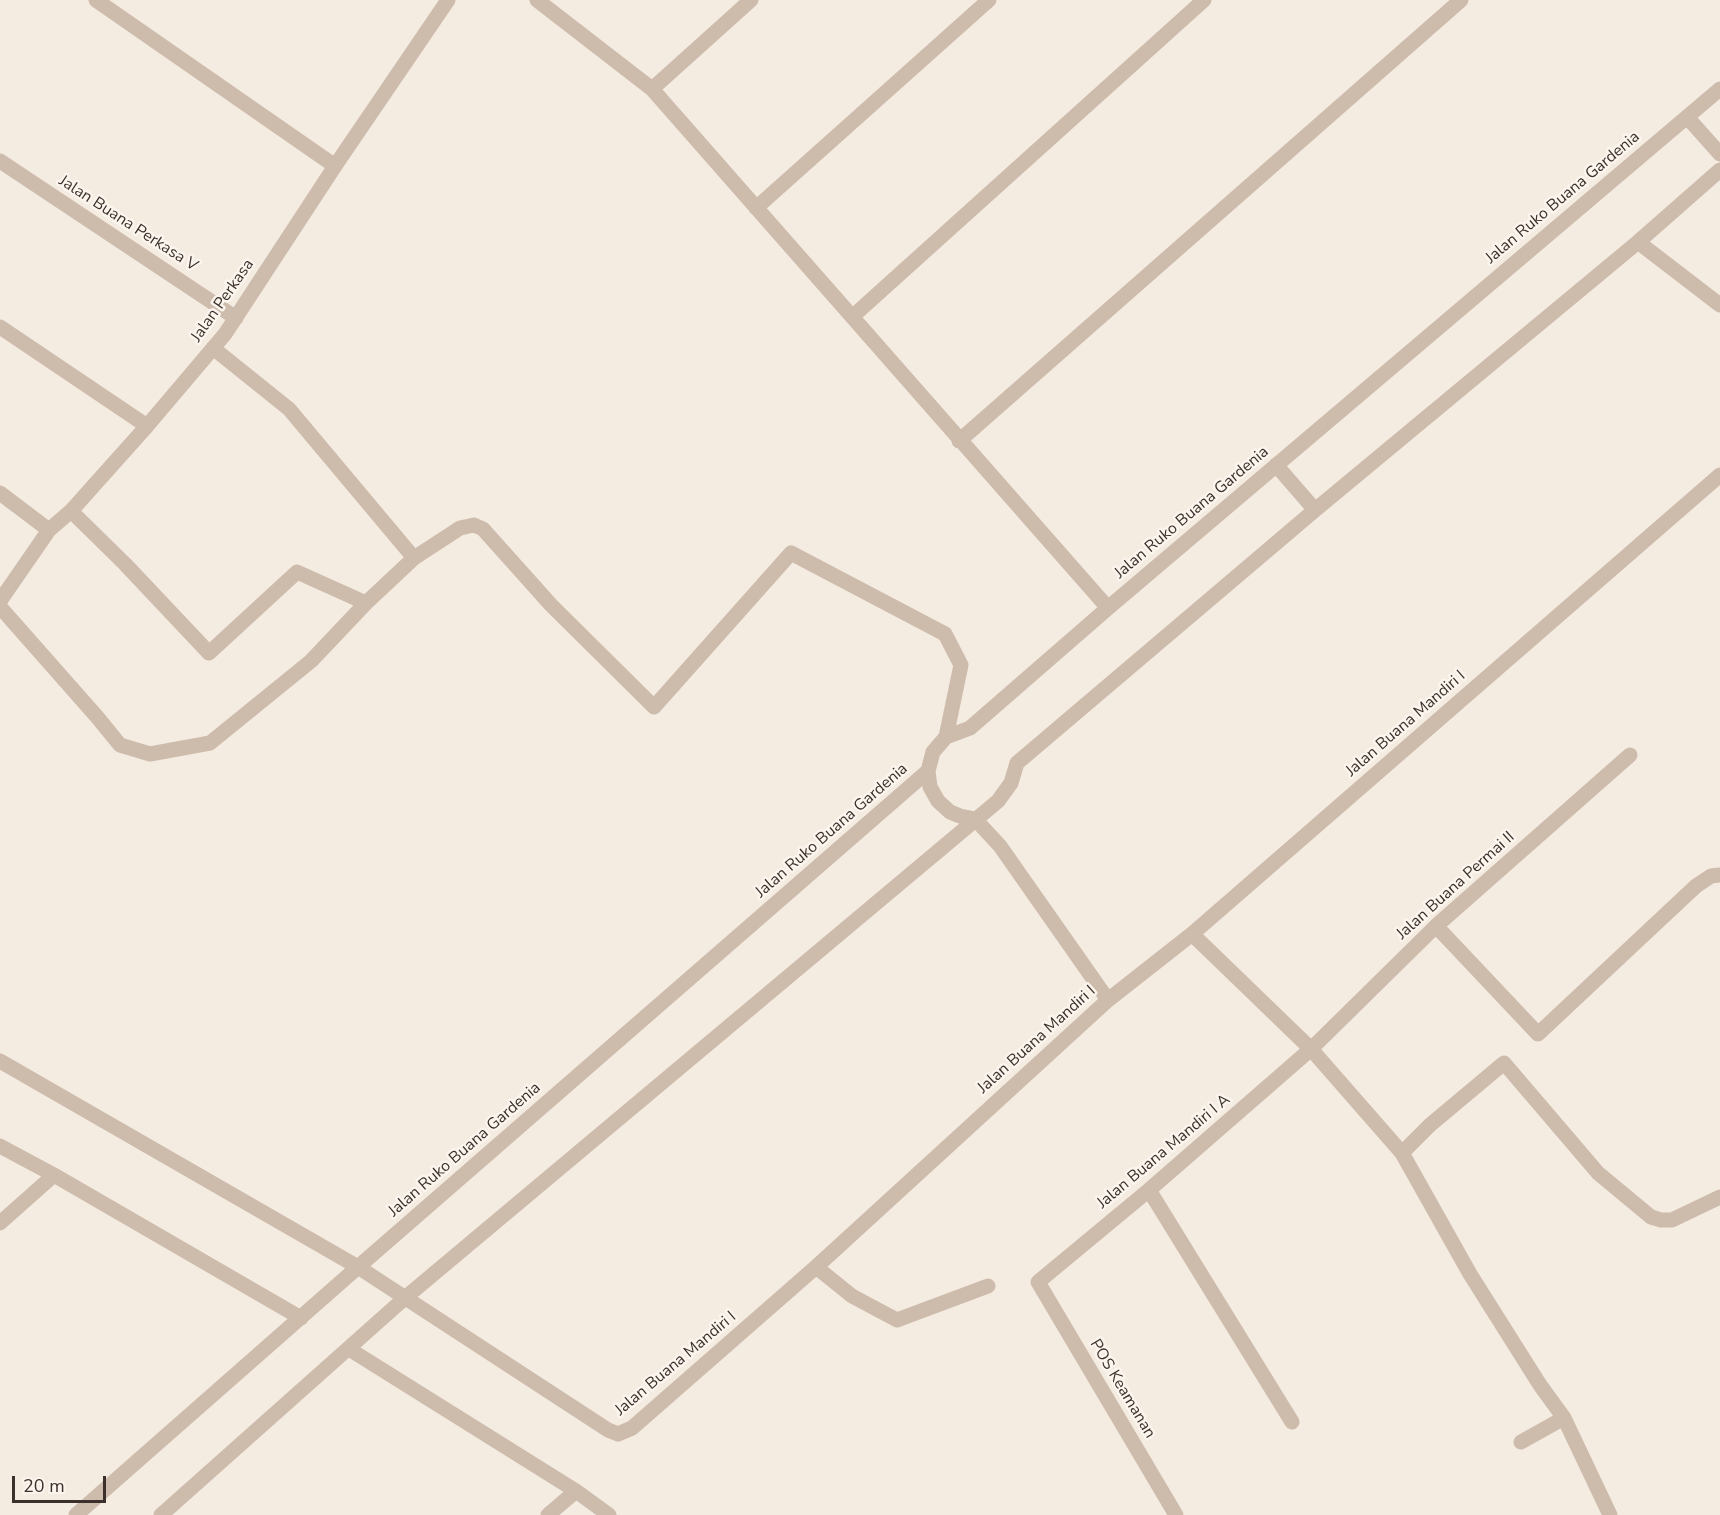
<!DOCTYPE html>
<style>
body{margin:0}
#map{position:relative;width:1720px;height:1515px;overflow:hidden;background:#f4ebe1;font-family:"Nunito Sans",sans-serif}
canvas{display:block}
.scale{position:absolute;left:12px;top:1476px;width:94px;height:27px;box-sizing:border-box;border:3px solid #3b302b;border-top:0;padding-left:8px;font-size:18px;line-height:21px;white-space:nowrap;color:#3b302b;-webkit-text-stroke:4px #fbf5ee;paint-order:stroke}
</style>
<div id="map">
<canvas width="1720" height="1515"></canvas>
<div class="scale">20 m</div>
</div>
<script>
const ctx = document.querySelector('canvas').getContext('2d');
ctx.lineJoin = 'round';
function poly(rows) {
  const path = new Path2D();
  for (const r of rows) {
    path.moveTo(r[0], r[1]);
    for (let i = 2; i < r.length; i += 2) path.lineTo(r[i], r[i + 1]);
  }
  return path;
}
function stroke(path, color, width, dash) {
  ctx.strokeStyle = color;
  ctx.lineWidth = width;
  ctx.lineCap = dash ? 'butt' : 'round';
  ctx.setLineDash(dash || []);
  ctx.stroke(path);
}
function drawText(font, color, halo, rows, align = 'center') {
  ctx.font = font + ' "Nunito Sans",sans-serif';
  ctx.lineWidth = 5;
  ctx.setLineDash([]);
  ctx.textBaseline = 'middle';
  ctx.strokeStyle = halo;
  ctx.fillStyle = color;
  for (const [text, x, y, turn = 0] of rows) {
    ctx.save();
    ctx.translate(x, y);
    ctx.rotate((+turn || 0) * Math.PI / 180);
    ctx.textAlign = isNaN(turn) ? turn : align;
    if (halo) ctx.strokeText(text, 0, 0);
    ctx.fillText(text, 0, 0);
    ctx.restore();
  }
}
stroke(poly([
 [96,0,335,166],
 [537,0,652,89,1108,608],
 [652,89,751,0],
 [1687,117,1720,154],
 [0,161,236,318],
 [756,208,989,0],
 [1638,242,1720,305],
 [852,317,1204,0],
 [0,327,147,426],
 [213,348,289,409,414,558],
 [959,441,1461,0],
 [1276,465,1315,510],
 [0,493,49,530],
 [71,511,125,564,209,653,297,572,366,603],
 [0,601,49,530,71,511,147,426,225,334,335,166,448,0],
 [0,607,98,718,120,745,150,754,210,743,311,661,366,603,414,558,460,528,474,525,483,529,551,605,654,707,791,553,945,634,961,665,946,737],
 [928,771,930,787,938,801,950,812,960,816,975,819,1000,846,1108,1000],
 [1436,926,1538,1034,1696,886,1711,876,1720,875],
 [1192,934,1311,1049,1402,1153,1470,1274,1540,1385,1564,1418,1610,1515],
 [0,1061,358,1267,608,1430,618,1434,632,1428,816,1267,1108,1000,1192,934,1720,475],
 [0,1146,54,1175,301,1318],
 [1402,1153,1430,1125,1504,1063,1598,1173,1651,1217,1661,1220,1672,1220,1720,1197],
 [1149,1190,1292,1422],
 [0,1223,54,1175],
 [816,1267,852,1296,897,1320,988,1286],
 [349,1349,576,1491,609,1515],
 [1521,1442,1564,1418],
 [76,1515,358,1267,928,771,933,752,946,737,970,728,1108,608,1720,89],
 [161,1515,406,1297,998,801,1011,783,1017,763,1315,510,1638,242,1720,170],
 [548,1515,576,1491],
 [1176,1515,1038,1282,1149,1190,1311,1049,1436,926,1630,755]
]), '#cdbbac', 15);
drawText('16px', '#3b302b', '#fbf5ee', [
 ["Jalan Ruko Buana Gardenia",1563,198,-40],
 ["Jalan Buana Perkasa V",128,224,33],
 ["Jalan Perkasa",223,301,-55],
 ["Jalan Ruko Buana Gardenia",1192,513,-40],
 ["Jalan Buana Mandiri I",1406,724,-41],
 ["Jalan Ruko Buana Gardenia",832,831,-41],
 ["Jalan Buana Permai II",1456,886,-42],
 ["Jalan Buana Mandiri I",1037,1040,-42],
 ["Jalan Ruko Buana Gardenia",465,1150,-41],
 ["Jalan Buana Mandiri I A",1164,1152,-40],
 ["Jalan Buana Mandiri I",676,1364,-40],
 ["POS Keamanan",1122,1389,59]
]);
</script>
